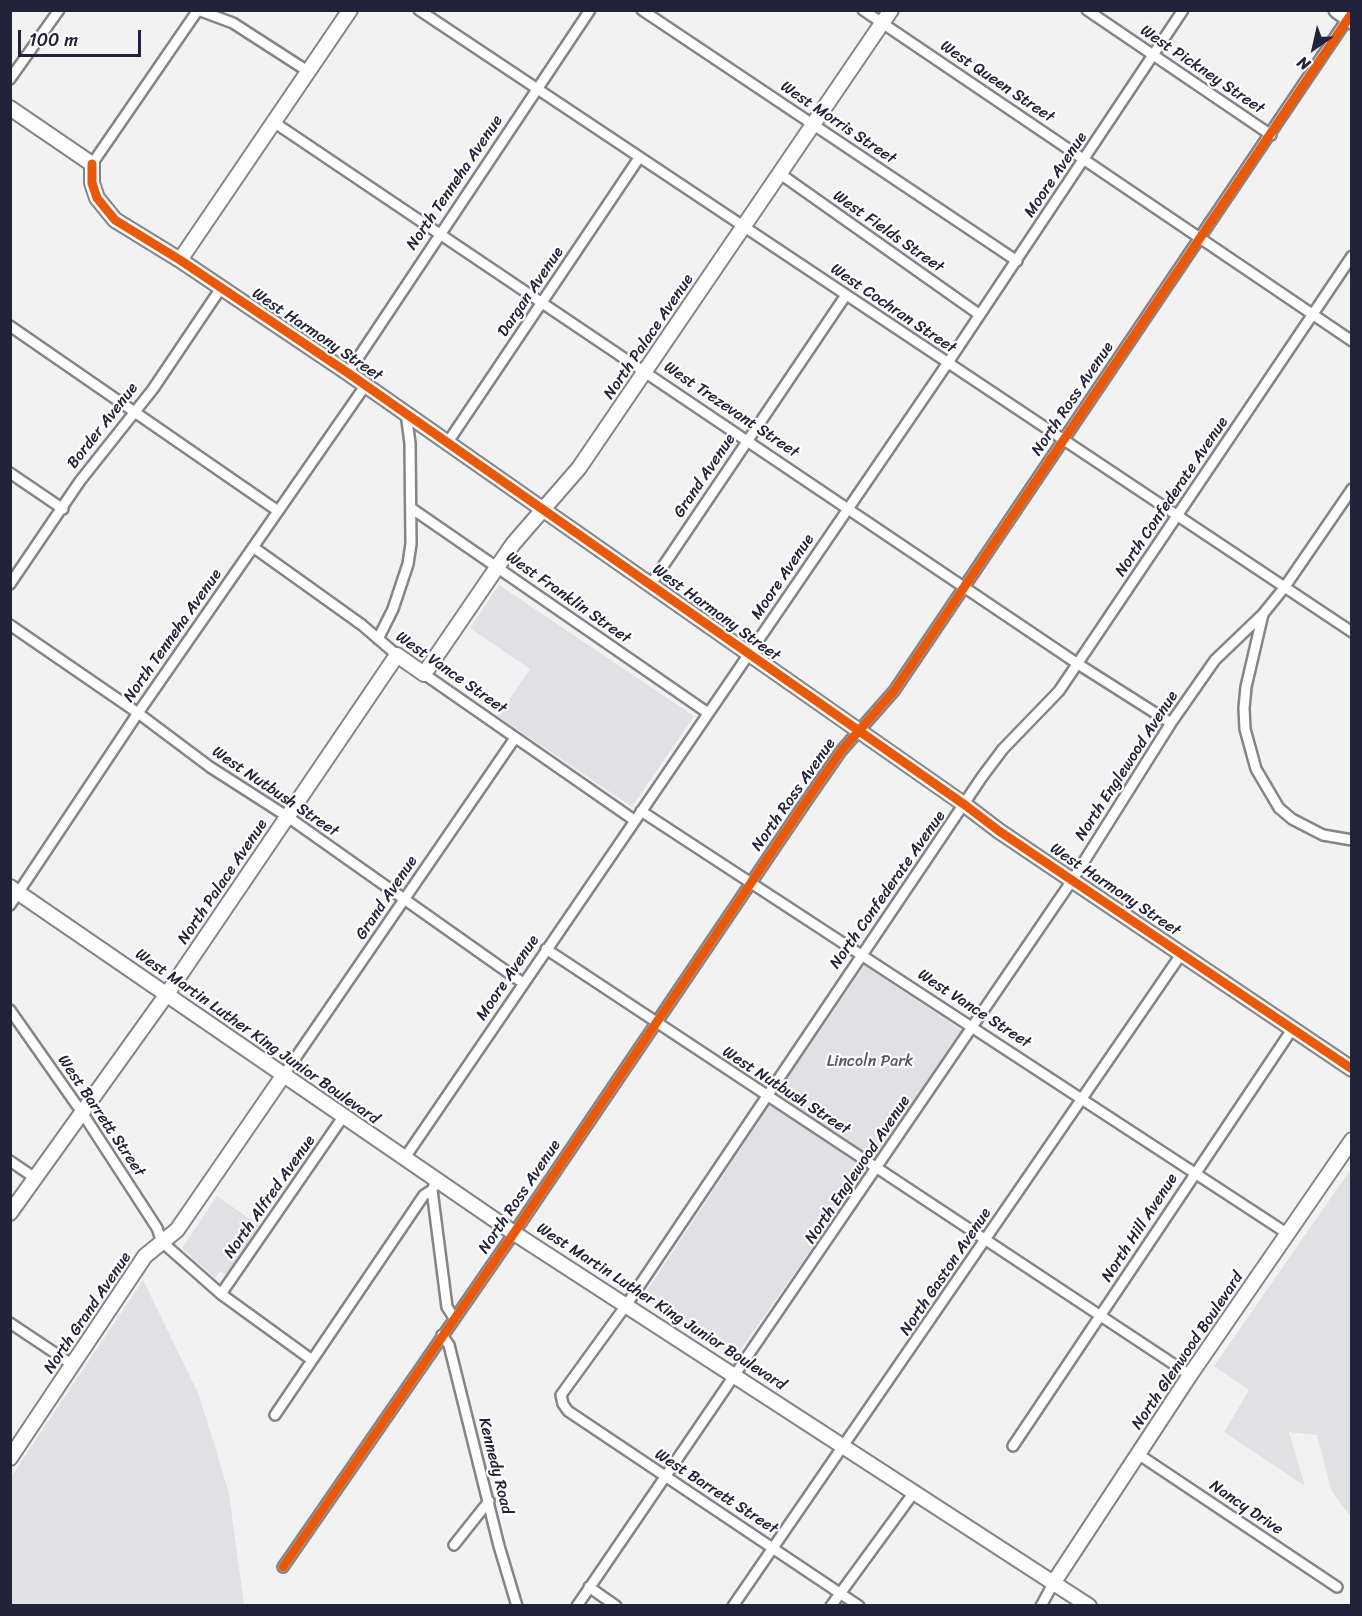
<!DOCTYPE html>
<style>
body{margin:0}
#map{position:relative;width:1362px;height:1616px;overflow:hidden;background:#f2f2f3;font-family:Sriracha,sans-serif}
canvas{display:block}
.frame{position:absolute;inset:0;border:12px solid #22223b;pointer-events:none}
.north{position:absolute;left:1284px;top:18px;width:60px;height:60px;-webkit-text-stroke:4px #fff;paint-order:stroke;rotate:214deg;font-size:16px;font-weight:700;line-height:24px;text-align:center;color:#22223b}
.north::after{content:'';display:block;margin:auto;width:21px;height:27px;background:#22223b;clip-path:polygon(50% 0,100% 100%,50% 72%,0 100%)}
.scale{position:absolute;left:18px;top:30px;width:123px;height:27px;box-sizing:border-box;border:3px solid #22223b;border-top:0;padding-left:8px;font-size:18px;line-height:21px;white-space:nowrap;color:#22223b;-webkit-text-stroke:4px #fff;paint-order:stroke}
</style>
<div id="map">
<canvas width="1362" height="1616"></canvas>
<div class="frame"></div>
<div class="north">N</div>
<div class="scale">100 m</div>
</div>
<script>
const ctx = document.querySelector('canvas').getContext('2d');
ctx.lineJoin = 'round';
function fillPath(path, color) {
  ctx.fillStyle = color;
  ctx.fill(path, 'evenodd');
}
function poly(rows) {
  const path = new Path2D();
  for (const r of rows) {
    path.moveTo(r[0], r[1]);
    for (let i = 2; i < r.length; i += 2) path.lineTo(r[i], r[i + 1]);
  }
  return path;
}
function stroke(path, color, width, dash) {
  ctx.strokeStyle = color;
  ctx.lineWidth = width;
  ctx.lineCap = dash ? 'butt' : 'round';
  ctx.setLineDash(dash || []);
  ctx.stroke(path);
}
function drawText(font, color, halo, rows, align = 'center') {
  ctx.font = font + ' Sriracha,sans-serif';
  ctx.lineWidth = 4.5;
  ctx.setLineDash([]);
  ctx.textBaseline = 'middle';
  ctx.strokeStyle = halo;
  ctx.fillStyle = color;
  for (const [text, x, y, turn = 0] of rows) {
    ctx.save();
    ctx.translate(x, y);
    ctx.rotate((+turn || 0) * Math.PI / 180);
    ctx.textAlign = isNaN(turn) ? turn : align;
    if (halo) ctx.strokeText(text, 0, 0);
    ctx.fillText(text, 0, 0);
    ctx.restore();
  }
}
fillPath(poly([
 [499,585,694,716,632,807,498,716,530,669,470,628],
 [778,1092,876,1158,735,1357,643,1297],
 [217,1196,260,1226,226,1275,220,1271,215,1278,182,1248],
 [143,1280,198,1393,214,1443,229,1494,244,1605,11,1605,11,1477]
]), '#e1e1e5');
fillPath(poly([
 [865,965,962,1031,876,1158,778,1092],
 [1351,1169,1352,1484,1351,1517,1332,1492,1317,1435,1289,1432,1305,1486,1224,1432,1249,1390,1214,1366]
]), '#e1e1e4');
const street = poly([
 [198,10,233,23,309,72],
 [419,10,1352,632],
 [642,10,1017,261],
 [863,10,1352,341],
 [1087,10,1271,135],
 [10,79,59,10],
 [275,123,1078,664,1171,723],
 [92,164,198,10],
 [779,173,980,315],
 [10,326,278,511],
 [348,373,590,10],
 [448,442,639,158],
 [10,473,63,509],
 [411,508,708,713],
 [253,547,362,625,397,655],
 [10,584,80,481,153,389,221,288],
 [651,584,846,295],
 [1263,614,1246,687,1244,708,1245,729,1256,769,1279,808,1292,819,1323,835,1352,840],
 [10,625,138,713,210,767,288,817,523,983],
 [378,639,393,609,408,564,411,544,410,443,406,413],
 [424,674,634,820],
 [641,811,1288,1234],
 [10,905,138,713,365,386],
 [546,949,1190,1375],
 [10,1010,83,1114,157,1228,162,1242,221,1294,312,1360],
 [283,1076,515,738],
 [404,1159,947,364,1183,10],
 [10,1161,35,1178],
 [434,1186,432,1190,447,1307,454,1318],
 [221,1294,343,1117],
 [10,1323,73,1365],
 [442,1335,449,1345,499,1546,517,1606],
 [275,1415,424,1195,432,1190],
 [1013,1446,1293,1028],
 [1138,1454,1337,1587],
 [454,1545,489,1501],
 [283,1567,514,1233,805,803,841,751,894,691,1350,15],
 [589,1587,616,1606],
 [577,1606,1073,879,1171,723,1215,660,1263,614,1284,588,1352,489],
 [733,1606,1182,953],
 [831,1606,915,1491],
 [859,1606,568,1411,563,1404,561,1395,627,1304,982,777,1003,749,1059,691,1352,256],
 [1041,1606,1054,1582]
]);
const secondary = poly([
 [10,108,92,164,92,183,97,198,115,220,180,260,348,373,965,805,999,831,1352,1069],
 [180,260,350,10],
 [10,887,514,1233,1089,1606],
 [10,1213,167,994,397,655,424,674,513,544,579,468,891,10],
 [10,1458,145,1256,177,1230,283,1076],
 [1054,1582,1190,1375,1352,1140]
]);
const primary = poly([
 [1337,10,1352,21]
]);
stroke(street, '#848489', 14);
stroke(secondary, '#848489', 18);
stroke(primary, '#848489', 20);
stroke(street, '#fdfdfd', 9);
stroke(secondary, '#fdfdfd', 14);
stroke(primary, '#fdfdfd', 15);
stroke(poly([
 [92,164,92,183,97,198,115,220,180,260,348,373,965,805,999,831,1352,1069],
 [283,1567,514,1233,805,803,841,751,894,691,1352,13]
]), '#e8590c', 9);
drawText('16px', '#22223b', '#fff', [
 ["West Pickney Street",1202,70,34],
 ["West Queen Street",997,82,34],
 ["West Morris Street",838,123,34],
 ["Moore Avenue",1056,175,-56],
 ["North Tenneha Avenue",455,183,-56],
 ["West Fields Street",888,232,35],
 ["Dargan Avenue",531,292,-56],
 ["West Cochran Street",893,309,34],
 ["West Harmony Street",317,335,34],
 ["North Palace Avenue",649,337,-56],
 ["North Ross Avenue",1073,399,-56],
 ["West Trezevant Street",731,410,34],
 ["Border Avenue",103,426,-52],
 ["Grand Avenue",705,476,-56],
 ["North Confederate Avenue",1172,497,-56],
 ["Moore Avenue",783,577,-56],
 ["West Franklin Street",568,598,35],
 ["West Harmony Street",716,613,36],
 ["North Tenneha Avenue",173,636,-55],
 ["West Vance Street",451,673,35],
 ["North Englewood Avenue",1127,766,-57],
 ["West Nutbush Street",275,792,34],
 ["North Ross Avenue",794,795,-55],
 ["North Palace Avenue",223,882,-56],
 ["North Confederate Avenue",888,890,-55],
 ["West Harmony Street",1115,890,34],
 ["Grand Avenue",387,898,-56],
 ["Moore Avenue",508,978,-56],
 ["West Vance Street",974,1009,33],
 ["West Martin Luther King Junior Boulevard",257,1037,35],
 ["West Nutbush Street",786,1091,33],
 ["West Barrett Street",101,1116,56],
 ["North Englewood Avenue",858,1170,-56],
 ["North Alfred Avenue",270,1197,-55],
 ["North Ross Avenue",520,1197,-56],
 ["North Hill Avenue",1140,1228,-57],
 ["North Gaston Avenue",946,1272,-56],
 ["West Martin Luther King Junior Boulevard",661,1307,33],
 ["North Grand Avenue",88,1313,-56],
 ["North Glenwood Boulevard",1188,1351,-56],
 ["Kennedy Road",495,1466,76],
 ["West Barrett Street",716,1492,33],
 ["Nancy Drive",1246,1508,34]
]);
drawText('16px', '#57576a', '#fff', [
 ["Lincoln Park",870,1062]
]);
</script>
